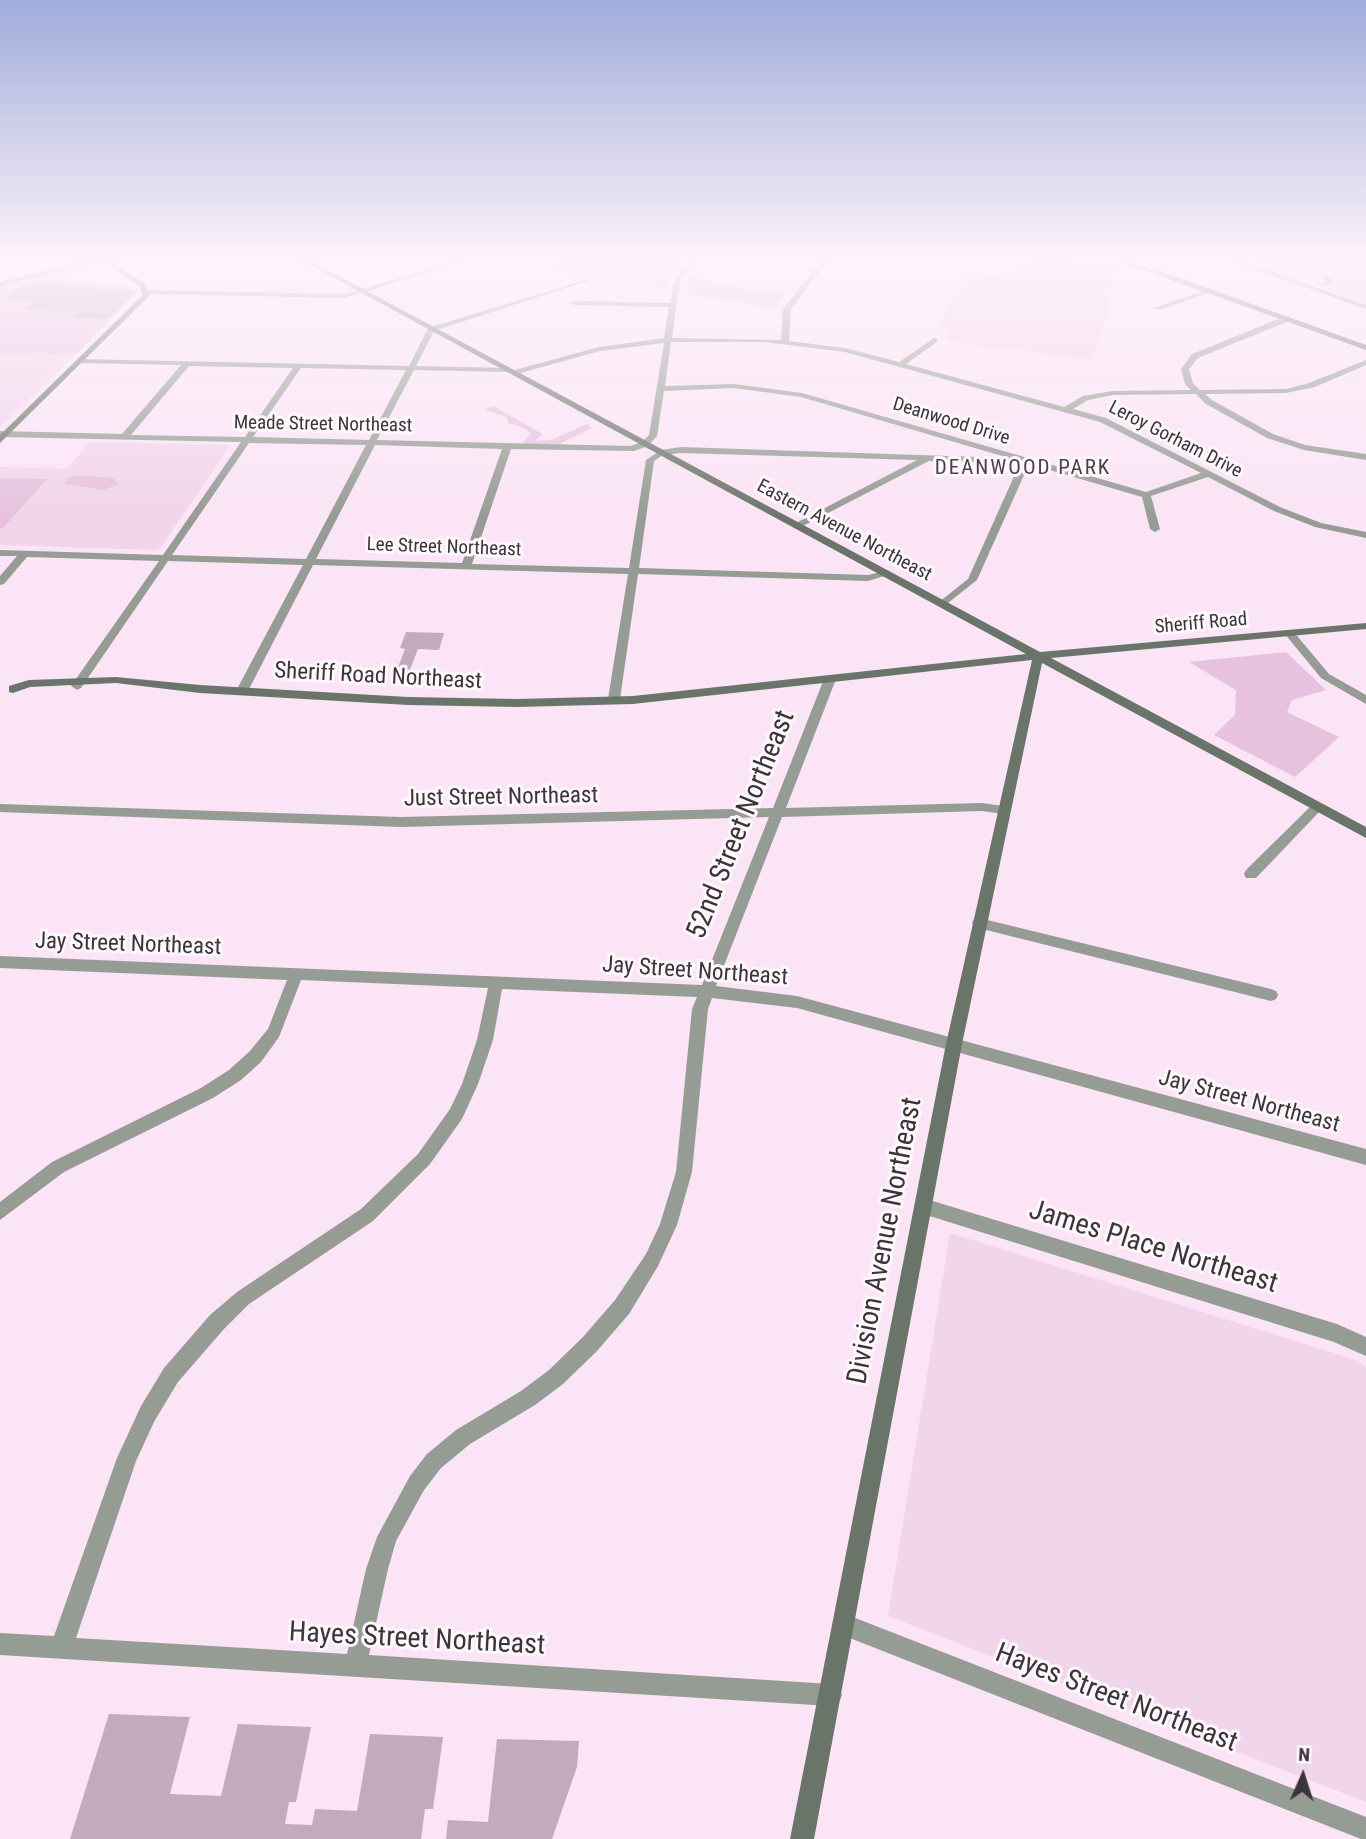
<!DOCTYPE html>
<style>
body{margin:0}
#map{position:relative;width:1366px;height:1839px;overflow:hidden;background:#fbe4f5;font-family:"Roboto Condensed",sans-serif}
canvas{display:block}
.north{position:absolute;left:1268px;top:1741px;width:70px;height:70px;-webkit-text-stroke:5px #fcf8fb;paint-order:stroke;rotate:3deg;font-size:19px;font-weight:700;line-height:28px;text-align:center;color:#3d343b}
.north::after{content:'';display:block;margin:auto;width:24px;height:32px;background:#3d343b;clip-path:polygon(50% 0,100% 100%,50% 72%,0 100%)}
</style>
<div id="map">
<canvas width="1366" height="1839"></canvas>
<div class="north">N</div>
</div>
<script>
const ctx = document.querySelector('canvas').getContext('2d');
ctx.lineJoin = 'round';
function fillPath(path, color) {
  ctx.fillStyle = color;
  ctx.fill(path, 'evenodd');
}
function poly(rows) {
  const path = new Path2D();
  for (const r of rows) {
    path.moveTo(r[0], r[1]);
    for (let i = 2; i < r.length; i += 2) path.lineTo(r[i], r[i + 1]);
  }
  return path;
}
function drawText(font, color, halo, rows, align = 'center') {
  ctx.font = font + ' "Roboto Condensed",sans-serif';
  ctx.lineWidth = 6;
  ctx.setLineDash([]);
  ctx.textBaseline = 'middle';
  ctx.strokeStyle = halo;
  ctx.fillStyle = color;
  for (const [text, x, y, turn = 0] of rows) {
    ctx.save();
    ctx.translate(x, y);
    ctx.rotate((+turn || 0) * Math.PI / 180);
    ctx.textAlign = isNaN(turn) ? turn : align;
    if (halo) ctx.strokeText(text, 0, 0);
    ctx.fillText(text, 0, 0);
    ctx.restore();
  }
}
fillPath(poly([
 [560,261,687,261,670,275,667,290,548,269],
 [1027,261,1115,263,1105,324,1092,360,946,341,949,331,937,329,966,272,1018,279],
 [1244,261,1366,261,1366,304,1299,280],
 [0,353,76,354,0,428],
 [90,442,230,445,230,446,160,548,156,550,0,545,0,467,67,469],
 [950,1233,1356,1360,1366,1368,1366,1802,888,1616]
]), '#f1d5ea');
fillPath(poly([
 [41,276,128,285,137,292,76,354,0,353,0,286],
 [691,277,752,290,787,293,775,308,688,294,688,282],
 [493,406,543,434,535,441,551,440,587,424,592,428,559,444,525,444,523,442,531,434,524,428,508,423,507,417,485,410],
 [76,475,113,478,119,484,103,490,64,484,67,478],
 [0,478,47,479,3,528,0,528],
 [1286,652,1326,690,1292,700,1287,712,1339,737,1295,777,1214,735,1235,715,1236,690,1189,662]
]), '#e6c2de');
fillPath(poly([
 [37,281,78,285,75,287,137,291,108,319,73,318,81,311,24,310,33,301,3,300,22,285,32,285],
 [406,632,444,633,439,650,418,649,408,675,395,675,405,649,400,648],
 [109,1714,190,1717,170,1794,221,1796,238,1724,311,1727,296,1802,289,1802,285,1824,312,1825,315,1809,357,1811,370,1734,443,1737,433,1809,425,1809,421,1839,70,1839],
 [497,1739,579,1741,577,1767,552,1839,446,1839,448,1820,488,1822]
]), '#c1abbc');
fillPath(poly([
 [86,261,98,261,0,286,0,282,86,261],
 [456,261,466,261,345,298,148,294,145,292,148,290,345,294,456,261],
 [693,261,700,261,687,271,680,281,672,338,781,340,783,309,821,261,828,261,791,309,789,341,845,348,899,362,934,338,938,340,937,342,906,364,1064,407,1083,396,1113,391,1191,390,1185,384,1181,369,1192,354,1283,317,1289,317,1289,321,1198,358,1189,369,1193,383,1200,390,1286,389,1309,383,1366,360,1366,365,1315,387,1286,393,1205,394,1212,400,1273,434,1305,445,1366,454,1366,460,1304,450,1267,438,1206,404,1196,394,1113,395,1088,400,1073,409,1106,418,1280,507,1321,523,1366,532,1366,538,1315,527,1274,511,1208,477,1151,496,1160,529,1155,532,1150,529,1142,497,1029,464,977,580,943,607,938,604,939,602,968,579,1020,463,929,461,797,529,794,528,794,524,917,460,681,453,663,455,654,461,639,568,868,575,886,571,891,574,868,581,638,574,620,699,614,703,608,699,628,574,313,565,248,691,242,695,236,691,303,565,168,561,81,688,77,690,71,686,159,561,27,557,4,584,0,585,0,576,17,556,0,556,0,550,163,555,241,442,0,437,0,431,122,434,181,365,80,363,77,363,77,359,409,366,428,328,591,278,591,280,434,331,416,366,508,368,511,371,599,347,664,338,669,307,573,305,569,303,573,301,670,303,674,281,683,269,693,261],
 [671,342,765,342,845,352,1100,422,1201,473,1146,492,802,393,734,384,665,386,671,342],
 [664,343,649,435,642,442,630,446,377,440,414,370,510,372,513,375,600,351,664,343],
 [189,366,293,368,245,437,131,435,189,366],
 [301,368,406,370,369,440,253,437,301,368],
 [734,388,801,397,1009,458,681,447,661,450,646,460,629,568,472,564,511,449,634,451,648,446,657,436,664,391,734,388],
 [249,443,366,445,306,559,172,555,249,443],
 [375,445,502,449,462,563,316,559,375,445],
 [1231,261,1241,261,1366,305,1366,309,1231,261],
 [1325,274,1333,281,1325,286,1322,284,1326,281,1322,276,1325,274],
 [1209,289,1211,292,1160,310,1153,308,1209,289],
 [1289,630,1293,631,1329,674,1366,695,1366,704,1321,678,1284,633,1289,630],
 [830,676,836,679,786,808,982,803,1003,806,1009,810,1003,814,982,811,782,817,716,986,797,996,1366,1149,1366,1165,797,1008,712,998,708,1009,692,1172,677,1225,658,1266,629,1314,597,1351,563,1384,535,1405,470,1444,441,1468,424,1490,396,1541,388,1569,369,1655,831,1684,839,1687,842,1695,839,1703,831,1706,0,1655,0,1633,54,1636,117,1458,141,1406,164,1368,210,1315,237,1292,361,1209,418,1154,450,1109,462,1084,477,1040,488,988,301,980,279,1037,261,1062,241,1080,213,1098,64,1172,0,1220,0,1202,52,1162,201,1088,229,1070,249,1052,268,1029,287,980,0,968,0,956,702,985,769,817,401,827,0,812,0,804,401,817,773,808,824,679,830,676],
 [502,989,697,997,692,1009,676,1172,660,1224,646,1254,615,1300,583,1337,549,1370,521,1391,456,1430,427,1454,410,1476,377,1537,366,1569,347,1654,76,1638,136,1461,155,1420,178,1382,224,1329,249,1304,373,1221,430,1164,462,1119,478,1084,493,1040,502,989],
 [1317,803,1321,804,1323,807,1321,810,1256,878,1246,878,1244,874,1246,870,1313,804,1317,803],
 [979,918,1271,989,1276,991,1278,995,1276,999,1271,1001,974,927,972,923,974,919,979,918],
 [923,1198,1337,1324,1366,1337,1366,1356,1334,1342,923,1214,917,1212,914,1206,917,1200,923,1198],
 [845,1614,1366,1817,1366,1839,1361,1839,837,1633,834,1625,837,1617,845,1614]
]), '#949c93');
fillPath(poly([
 [103,261,111,261,145,284,150,295,0,443,0,435,143,295,140,286,103,261],
 [303,261,311,261,1040,652,1366,623,1366,629,1051,658,1366,827,1366,838,1042,663,962,1044,814,1839,790,1839,946,1044,1032,660,633,704,517,707,408,705,200,693,116,683,30,687,13,693,9,692,9,686,29,680,116,677,200,685,408,697,517,699,633,696,1026,654,303,261],
 [1118,261,1128,261,1177,277,1366,345,1366,350,1118,261]
]), '#6a7569');
const sky = ctx.createLinearGradient(0, 0, 0, 519);
sky.addColorStop(0, '#a0acdb');
sky.addColorStop(0.5, '#fdf3fa');
sky.addColorStop(1, '#fdf3fa00');
ctx.fillStyle = sky;
ctx.fillRect(0, 0, 1366, 519);
drawText('19px', '#3d343b', '#fcf8fb', [
 ["Deanwood Drive",951,422,17],
 ["Meade Street Northeast",323,425,1],
 ["Leroy Gorham Drive",1175,440,27],
 ["Eastern Avenue Northeast",844,531,28],
 ["Lee Street Northeast",444,548,2],
 ["Sheriff Road",1201,624,-5]
]);
ctx.letterSpacing = '2px';
drawText('21px', '#4f3d4b', '#fcf8fb', [
 ["DEANWOOD PARK",1023,469]
]);
ctx.letterSpacing = '0px';
drawText('23px', '#3d343b', '#fcf8fb', [
 ["Sheriff Road Northeast",378,677,3],
 ["Just Street Northeast",501,798,-1],
 ["Jay Street Northeast",128,945,2],
 ["Jay Street Northeast",695,972,4],
 ["Jay Street Northeast",1249,1102,15]
]);
drawText('28px', '#3d343b', '#fcf8fb', [
 ["52nd Street Northeast",742,825,-68],
 ["Division Avenue Northeast",886,1241,-79],
 ["James Place Northeast",1153,1248,17],
 ["Hayes Street Northeast",417,1640,3],
 ["Hayes Street Northeast",1116,1699,21]
]);
</script>
